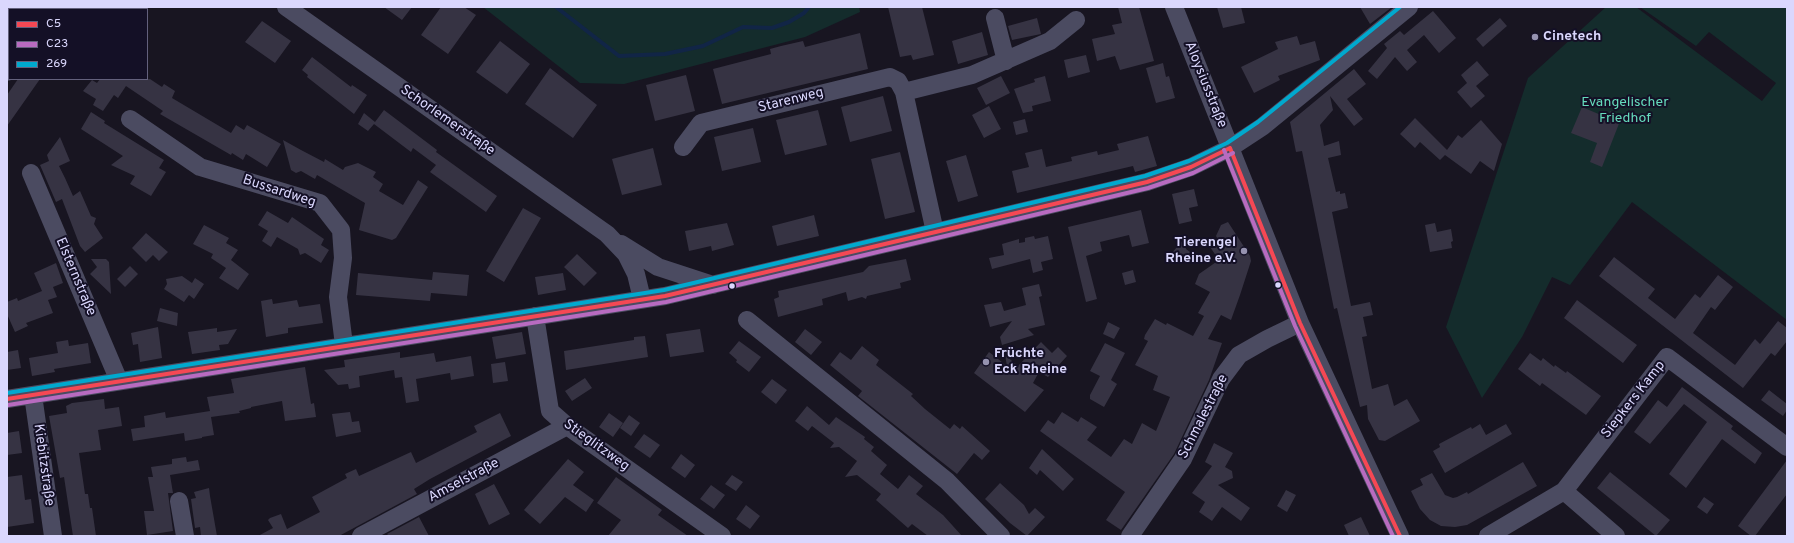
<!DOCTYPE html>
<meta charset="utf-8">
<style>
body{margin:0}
#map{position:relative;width:1794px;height:543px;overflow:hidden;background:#181521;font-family:Overpass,sans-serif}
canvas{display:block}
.frame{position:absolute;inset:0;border:8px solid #dad7fd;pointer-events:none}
.legend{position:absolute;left:8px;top:8px;width:140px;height:72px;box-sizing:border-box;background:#141026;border:1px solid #63607c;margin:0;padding:5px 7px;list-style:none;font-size:12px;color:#dad7fd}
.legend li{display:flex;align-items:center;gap:8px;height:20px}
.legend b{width:20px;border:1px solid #63607c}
</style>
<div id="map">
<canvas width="1794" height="543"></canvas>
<div class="frame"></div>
<ul class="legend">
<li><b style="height:5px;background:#f54854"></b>C5</li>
<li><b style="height:5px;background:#b86bc0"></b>C23</li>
<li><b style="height:5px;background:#00a9ce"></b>269</li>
</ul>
</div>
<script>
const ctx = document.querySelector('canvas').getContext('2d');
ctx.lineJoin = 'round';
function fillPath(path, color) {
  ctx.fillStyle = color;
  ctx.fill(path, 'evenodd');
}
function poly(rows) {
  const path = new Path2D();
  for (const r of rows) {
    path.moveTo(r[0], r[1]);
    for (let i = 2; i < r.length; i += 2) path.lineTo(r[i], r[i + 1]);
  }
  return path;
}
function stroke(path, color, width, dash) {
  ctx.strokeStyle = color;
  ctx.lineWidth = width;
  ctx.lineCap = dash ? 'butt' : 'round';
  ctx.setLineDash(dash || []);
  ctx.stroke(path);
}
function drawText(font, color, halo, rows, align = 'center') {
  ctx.font = font + ' Overpass,sans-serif';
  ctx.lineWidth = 4;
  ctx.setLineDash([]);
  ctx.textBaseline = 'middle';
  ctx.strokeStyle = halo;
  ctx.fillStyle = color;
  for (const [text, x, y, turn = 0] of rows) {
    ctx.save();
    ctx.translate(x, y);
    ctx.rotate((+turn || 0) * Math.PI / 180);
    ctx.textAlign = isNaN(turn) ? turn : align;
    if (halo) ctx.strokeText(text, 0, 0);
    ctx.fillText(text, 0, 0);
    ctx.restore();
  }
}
fillPath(poly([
 [483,7,859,7,860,12,805,37,624,84,580,83],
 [1606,7,1636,7,1762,101,1776,83,1709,32,1696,46,1640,7,1787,7,1787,320,1632,202,1570,285,1552,277,1522,337,1482,398,1446,327,1528,78]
]), '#142c2c');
stroke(poly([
 [556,7,619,56,665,54,703,46,743,27,772,28,789,22,804,13,809,7]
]), '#112546', 4);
fillPath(poly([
 [384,7,412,7,402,20],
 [441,7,464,7,476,15,448,54,421,35],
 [888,7,922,7,934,55,913,60,911,55,900,57],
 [1118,7,1139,7,1154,61,1120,70,1115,56,1097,61,1092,39,1115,34,1112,25,1122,23],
 [1217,7,1241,7,1245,23,1223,28],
 [1360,7,1392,7,1370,24],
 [1433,11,1456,38,1439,53,1424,35,1407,50,1417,62,1407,71,1395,57,1377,79,1368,71,1387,48,1384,44,1400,31,1404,35],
 [1037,18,1041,34,1012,40,1008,26],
 [1500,18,1507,26,1483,47,1476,39],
 [262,21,291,41,275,63,245,42],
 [982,32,988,55,958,64,952,41],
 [860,33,868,69,722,104,713,69,771,54,770,49,781,46,803,41,805,47],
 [1297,36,1300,45,1315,41,1320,60,1278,76,1280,80,1254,93,1241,67,1278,49,1275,42],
 [500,41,530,64,507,94,476,72],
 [1086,55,1090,72,1068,78,1064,60],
 [312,57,351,87,352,85,367,95,354,114,307,77,308,75,302,70],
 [1477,61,1489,75,1476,86,1485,96,1471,108,1457,92,1467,83,1461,75],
 [1163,63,1166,77,1169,76,1175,98,1156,103,1146,68],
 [550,68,597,105,573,138,525,104],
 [1354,69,1366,84,1347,99,1363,119,1354,126,1330,96,1333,110,1320,125,1324,146,1339,141,1341,155,1328,158,1336,192,1340,191,1340,194,1345,193,1348,208,1332,212,1351,306,1370,302,1373,315,1363,317,1367,336,1362,337,1372,389,1388,384,1394,406,1407,399,1420,421,1385,441,1379,440,1368,419,1367,405,1360,407,1337,308,1334,309,1302,151,1296,152,1290,122],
 [686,75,695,111,655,121,646,85],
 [1001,76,1010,93,986,105,977,88],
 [1045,76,1051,101,1032,106,1033,111,1023,113,1014,89,1035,82,1034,79],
 [18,79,40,79,7,126,7,95],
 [100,79,150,79,162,87,164,84,175,91,172,98,231,133,236,125,244,130,247,125,281,144,267,167,246,154,243,160,232,153,231,155,160,114,163,111,126,86,118,98,114,95,103,111,93,105,96,99,83,91,92,80,97,83],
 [883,96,892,131,850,142,841,107],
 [989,106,1001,129,984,138,972,115],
 [1582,107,1608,118,1610,111,1622,116,1602,167,1590,162,1597,143,1571,133],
 [384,110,437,150,436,152,497,196,486,212,430,172,436,165,413,148,411,152,374,124,368,131,358,124,364,113,375,122],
 [818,110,827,145,785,155,776,120],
 [91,112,105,121,104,123,164,160,159,168,166,172,151,196,130,184,135,176,111,165,123,156,81,129],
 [1415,118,1447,150,1458,135,1462,138,1481,120,1502,144,1494,171,1480,161,1471,174,1445,155,1440,160,1420,142,1415,148,1400,134],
 [1025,119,1028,132,1016,135,1013,122],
 [753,128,761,162,722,171,714,137],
 [1148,136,1157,166,1135,172,1133,166,1017,193,1012,171,1029,167,1025,153,1042,149,1046,167,1072,161,1071,157,1097,151,1098,155,1119,150,1117,144],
 [60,137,70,161,59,166,65,178,73,196,80,191,91,216,96,218,94,224,103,238,85,252,80,246,62,199,56,202,40,165,49,161,47,155],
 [283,140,301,150,324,162,325,159,343,170,345,167,358,163,376,172,373,177,383,184,379,191,403,205,418,180,428,187,396,238,392,240,359,230,365,203,317,175,315,179,301,171,296,173,291,170],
 [653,148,662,185,622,195,612,159],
 [900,152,915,212,885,219,871,159],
 [966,155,978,196,958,202,946,161],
 [1194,189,1198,206,1189,208,1192,221,1179,224,1172,194],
 [523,208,541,218,504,282,486,271],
 [1141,210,1149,243,1132,247,1129,235,1100,242,1102,251,1086,256,1097,299,1086,302,1068,227],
 [267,211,288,223,292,217,324,239,321,245,329,250,321,263,305,253,300,255,298,249,277,237,271,247,262,241,268,231,258,225],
 [814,215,819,236,777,246,772,226],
 [1228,222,1250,256,1251,261,1240,295,1231,320,1221,315,1208,339,1222,343,1209,380,1174,454,1121,530,1106,520,1125,492,1040,431,1048,420,1054,424,1062,412,1078,422,1081,417,1097,427,1087,440,1111,457,1124,439,1132,444,1142,423,1156,431,1170,397,1153,390,1158,376,1135,365,1148,341,1144,339,1145,335,1155,319,1166,325,1167,323,1193,336,1204,316,1198,313,1210,292,1195,284,1199,274,1219,260,1210,247,1219,241,1216,236,1221,225],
 [727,223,734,245,712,251,711,246,689,251,685,231],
 [1435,223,1437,232,1451,229,1453,241,1451,242,1452,248,1430,252,1425,225],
 [204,225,229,238,226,243,238,250,231,260,249,274,238,290,219,278,226,268,211,258,213,254,193,244],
 [146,233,168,252,159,261,153,255,146,262,132,248],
 [1034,236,1035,239,1048,236,1053,259,1041,262,1043,270,1033,273,1030,259,992,269,989,258,1004,255,1002,244,1019,239,1019,243,1025,242,1025,238],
 [1184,239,1186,249,1190,252,1181,263,1171,254],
 [577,254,597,273,584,286,564,267],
 [1614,257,1655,289,1648,298,1675,319,1695,294,1700,298,1718,275,1733,287,1715,310,1711,307,1693,333,1735,365,1755,339,1760,344,1778,321,1787,328,1787,341,1775,356,1771,353,1743,388,1599,276],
 [91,259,106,259,109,262,111,294,90,274,97,267],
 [906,259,911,280,900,283,901,288,867,296,866,299,862,297,848,301,846,292,822,299,823,305,778,317,774,299,779,297,778,291,863,272,869,266],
 [56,263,63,283,53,287,57,297,48,300,53,313,26,323,28,326,15,332,7,314,7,302,17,298,18,301,42,291,34,273],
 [130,266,138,274,125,287,117,279],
 [1133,270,1136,282,1125,285,1122,273],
 [433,272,469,275,467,296,431,293,430,301,356,295,358,273,432,280],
 [563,273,566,290,538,295,535,277],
 [182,276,192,283,195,278,204,284,194,299,189,295,184,302,164,289,167,284,166,279],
 [1039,284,1042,296,1039,297,1045,325,1028,329,1034,335,1002,345,1000,337,1012,321,990,327,984,305,1001,302,1004,311,1026,305,1022,288],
 [272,299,273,304,297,300,299,307,320,304,323,323,288,328,288,333,266,337,261,301],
 [1577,300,1637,345,1623,363,1564,318],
 [160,308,178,313,177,326,157,321],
 [1108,322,1120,328,1114,339,1103,334],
 [158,327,162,358,140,362,138,344,133,345,131,333],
 [217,328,217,332,237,329,228,344,219,345,220,350,192,354,188,332],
 [700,329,704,352,670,357,666,334],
 [805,329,822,342,811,355,795,342],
 [522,332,526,354,496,359,492,337],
 [645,336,648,357,566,370,564,351,634,340,634,337],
 [68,340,69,346,88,343,91,363,54,369,55,372,32,376,29,358,58,353,56,342],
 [739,341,761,357,749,372,736,362,737,360,729,353],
 [1041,342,1052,353,1058,347,1067,356,1048,377,1039,372,1033,383,1044,390,1025,412,974,373,989,352,1007,366,1005,355,1018,366],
 [1105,343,1125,353,1111,380,1117,384,1104,407,1090,399,1090,395,1100,376,1090,371],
 [862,346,879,360,876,365,913,394,911,396,925,409,950,429,954,424,960,429,962,426,990,451,982,460,974,453,957,474,858,396,862,391,830,365,840,352,851,360],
 [18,350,21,368,7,370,7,352],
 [400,352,400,358,434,353,436,362,471,356,474,376,451,380,450,373,416,379,419,401,406,403,402,377,395,378,394,370,359,376,360,387,349,389,348,384,338,385,324,370,345,367,344,360],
 [1530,353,1541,361,1543,358,1554,367,1555,365,1566,373,1567,371,1601,396,1586,415,1542,383,1540,386,1518,369],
 [505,362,508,381,493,383,491,364],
 [305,367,311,404,314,403,316,417,285,421,282,401,251,407,251,408,239,411,240,413,211,417,214,435,202,437,202,438,185,441,184,433,133,441,131,429,145,427,144,416,165,412,166,418,210,411,207,397,234,393,231,379],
 [585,378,592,388,572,401,565,391],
 [772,379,787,390,776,404,761,392],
 [1682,387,1733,426,1731,429,1762,453,1755,464,1722,439,1686,488,1669,474,1707,422,1684,404,1650,444,1634,432,1658,400,1667,407],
 [1769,390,1787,404,1787,410,1783,416,1761,400],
 [104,399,105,409,119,407,122,426,98,430,101,450,79,453,85,494,88,494,90,508,92,508,96,536,73,536,64,477,60,478,49,416,67,413,66,406,72,403],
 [807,406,829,425,836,417,865,437,864,439,874,447,871,451,887,465,880,474,898,489,909,475,923,486,916,494,943,515,962,536,928,536,912,524,908,528,876,500,881,494,857,475,845,477,857,461,839,447,830,448,834,443,812,426,808,431,795,421],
 [350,412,352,422,359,421,361,432,336,437,332,414],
 [500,413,511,436,430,479,414,489,417,494,339,536,258,536,273,528,268,520,270,518,281,514,287,529,320,512,312,497,347,478,345,474,356,469,359,476,411,452,416,463,477,432,474,426],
 [609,413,623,423,613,437,599,427],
 [629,415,640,423,631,436,620,428],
 [1480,424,1486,435,1506,424,1512,434,1445,473,1433,451,1440,447,1439,444,1471,427,1472,429],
 [19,431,22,453,7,455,7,433],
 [644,434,660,445,650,458,634,447],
 [1214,443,1233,453,1225,467,1232,471,1233,478,1218,485,1250,508,1241,521,1222,507,1212,521,1199,512,1205,502,1192,493,1212,466,1205,462],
 [1042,449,1074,479,1063,491,1040,470,1037,475,1029,468],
 [681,454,695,465,685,478,671,468],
 [186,457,187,462,198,460,200,470,170,475,173,493,168,493,173,531,147,535,144,511,154,511,148,477,153,477,151,467,172,464,172,459],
 [568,459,584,472,573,485,594,500,586,512,565,497,540,524,524,510],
 [1787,460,1787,494,1755,536,1751,536,1738,526],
 [1523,462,1537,486,1467,525,1455,527,1441,526,1430,520,1420,509,1411,491,1423,485,1420,479,1432,473,1445,495,1453,498,1457,497,1467,492,1468,494],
 [1610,472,1670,520,1656,536,1597,488],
 [22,475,25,500,31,499,34,523,7,527,7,477],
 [732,475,743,482,736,491,725,484],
 [616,477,662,510,658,515,688,536,608,536,621,520,597,503],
 [1000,483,1024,505,1029,514,1035,508,1045,517,1027,536,1010,523,985,499],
 [494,484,510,514,489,525,475,494],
 [711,485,725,495,714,509,700,499],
 [209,488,210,496,217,536,201,536,200,527,195,528,191,499,196,498,194,492],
 [1286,490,1296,495,1287,512,1277,506],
 [1704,497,1714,504,1707,514,1697,507],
 [746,505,760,516,750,529,736,519],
 [419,517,429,536,389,536,387,534],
 [1361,517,1370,536,1349,536,1344,525]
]), '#363343');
stroke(poly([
 [286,7,607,234,626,254,636,274,642,299],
 [1174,7,1300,323,1400,536],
 [49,9,50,7],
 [995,18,1006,61],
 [7,72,9,70],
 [130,119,200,167,320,203,341,230,343,258,338,297,344,345],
 [683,147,701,123,890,77,898,81,904,92],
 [31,173,119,381],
 [935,232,904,92,972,75,1050,41,1076,20],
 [621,244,658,267,713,285],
 [535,316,550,411,567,426,722,536],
 [747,320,947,481,1001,536],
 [33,395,53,536],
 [7,399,665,296,1147,182,1191,167,1230,148,1262,127,1409,7],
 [1564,491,1616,536],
 [179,501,185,536],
 [361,536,567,426],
 [1130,536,1183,459,1221,379,1239,355,1267,339,1300,323],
 [1488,536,1564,491,1667,357,1787,447]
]), '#4b4b61', 18);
stroke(poly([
 [1230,148,1300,323,1400,536],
 [7,399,665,296,1147,182,1191,167,1230,148]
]), '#f54854', 4);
stroke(poly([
 [1224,150,1295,326,1393,536],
 [8,405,666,302,1148,188,1193,173,1233,153]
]), '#b86bc0', 4);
stroke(poly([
 [7,393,664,290,1145,176,1189,161,1227,143,1258,122,1400,7]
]), '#00a9ce', 4);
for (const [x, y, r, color] of [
 [1535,37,4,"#9693b0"],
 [1244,251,4,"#9693b0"],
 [1278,285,3.5,"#dad7fd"],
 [732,286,3.5,"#dad7fd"],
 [986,362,4,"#9693b0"]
]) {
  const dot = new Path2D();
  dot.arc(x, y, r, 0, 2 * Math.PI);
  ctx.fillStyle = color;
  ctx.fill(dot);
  stroke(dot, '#141026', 1.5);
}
drawText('bold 14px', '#dad7fd', '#141026', [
 ["Cinetech",1543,37],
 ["Tierengel",1236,243,"right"],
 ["Rheine e.V.",1236,259,"right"],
 ["Früchte",994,354],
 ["Eck Rheine",994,370]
], 'left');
drawText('14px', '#dad7fd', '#141026', [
 ["Aloysiusstraße",1205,85,68],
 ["Starenweg",791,101,-14],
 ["Schorlemerstraße",447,121,35],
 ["Bussardweg",279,192,18],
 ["Elsternstraße",75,277,67],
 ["Siepkers Kamp",1634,400,-52],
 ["Schmalestraße",1204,417,-63],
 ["Stieglitzweg",596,446,36],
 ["Kiebitzstraße",43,465,82],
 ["Amselstraße",464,481,-28]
]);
drawText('14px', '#65dbbc', '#141026', [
 ["Evangelischer",1625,103],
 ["Friedhof",1625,119]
]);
</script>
